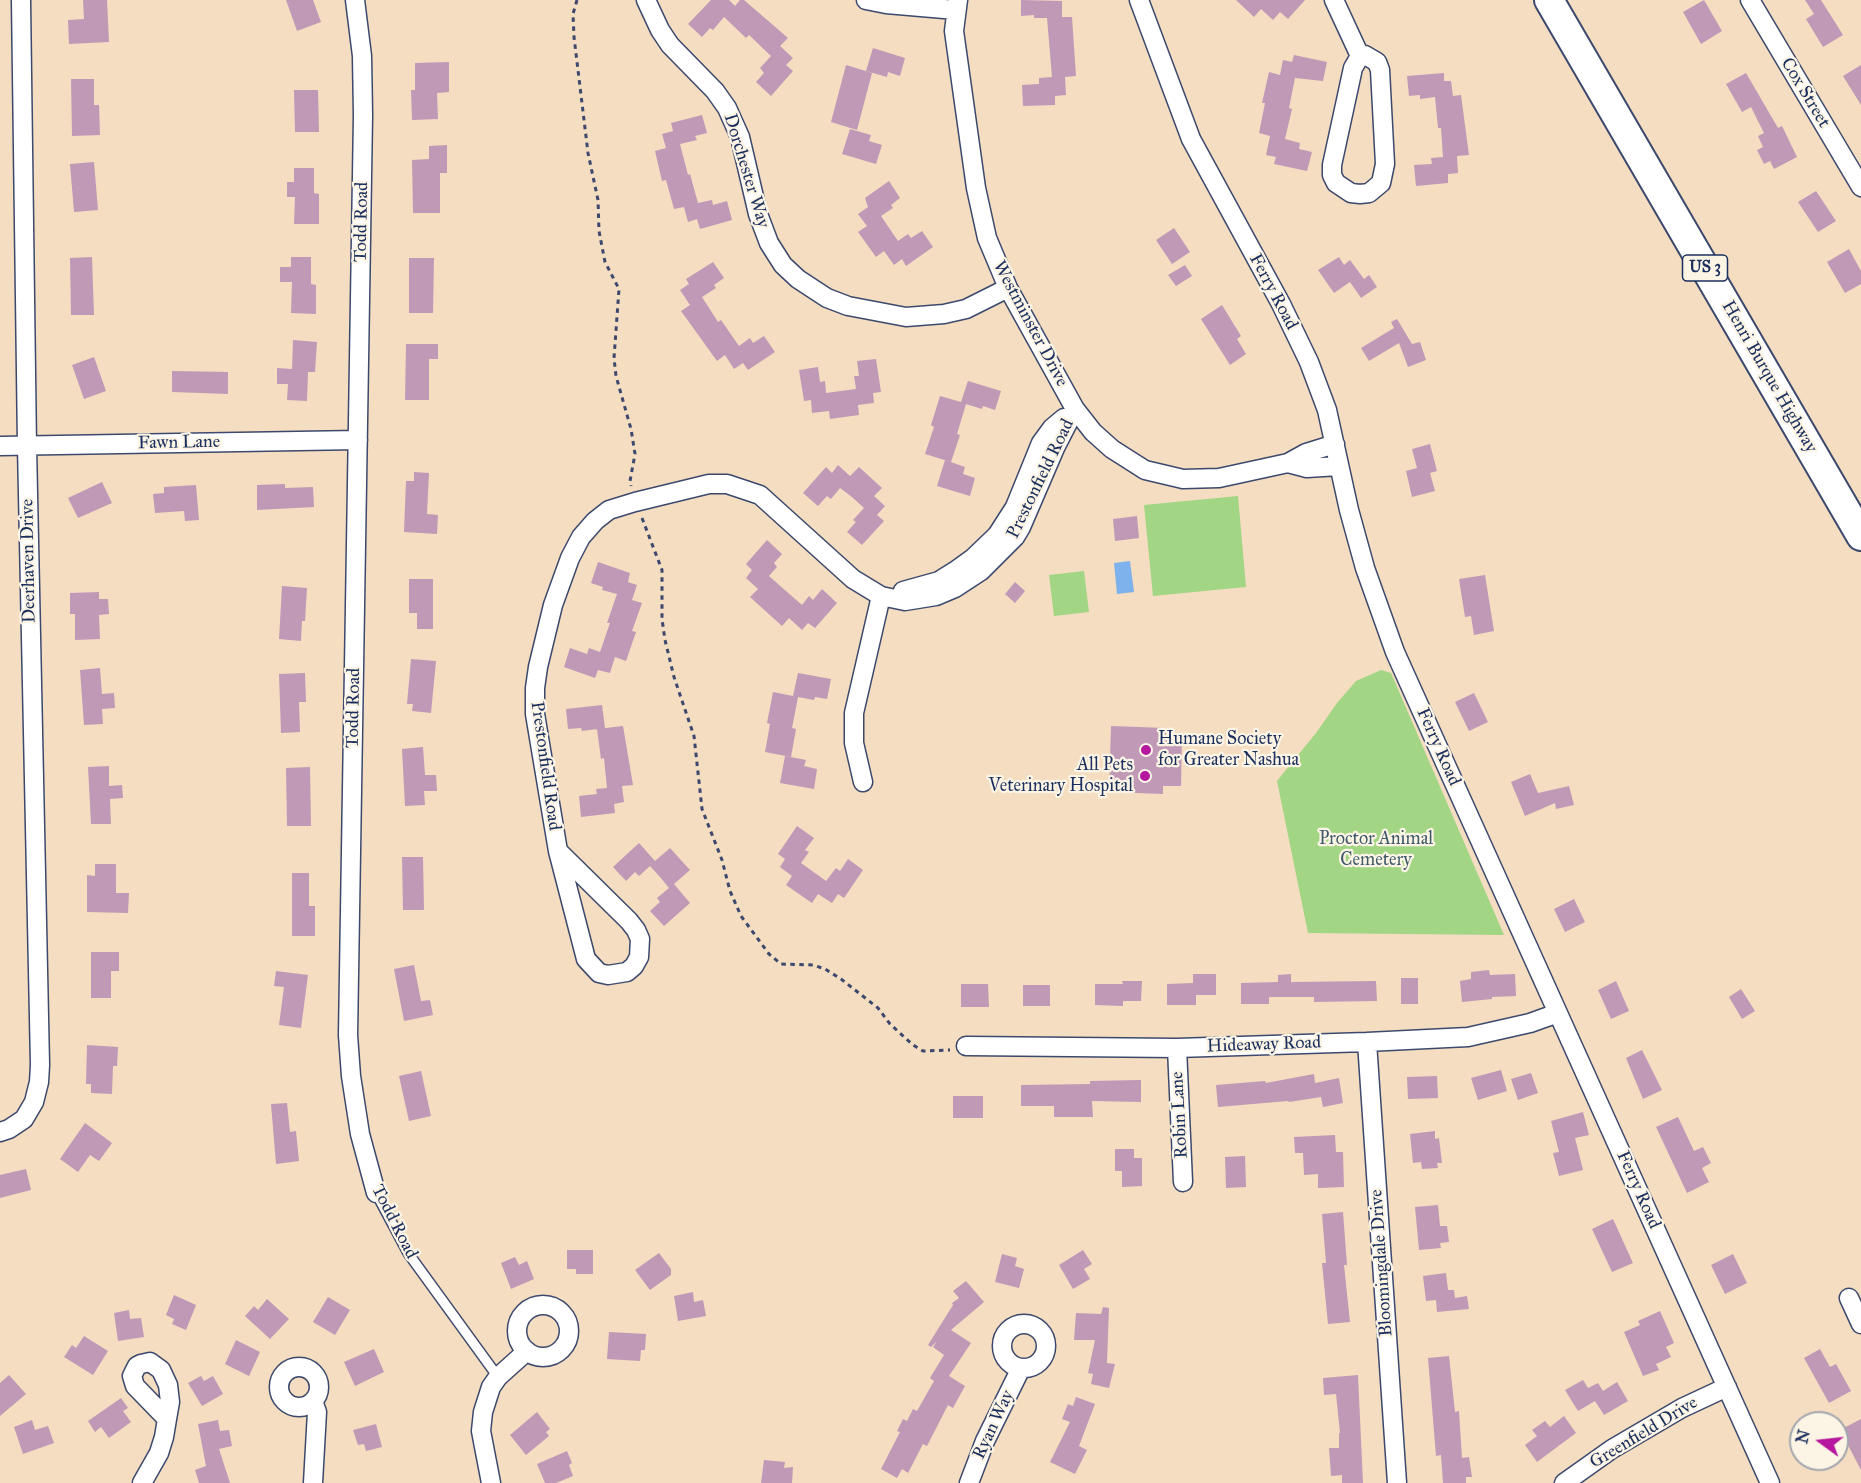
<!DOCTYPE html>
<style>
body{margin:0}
#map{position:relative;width:1861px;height:1483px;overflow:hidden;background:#f4ddc0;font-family:"IM FELL Great Primer",serif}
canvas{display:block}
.north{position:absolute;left:1789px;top:1411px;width:60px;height:60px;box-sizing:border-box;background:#fcf5e5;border:2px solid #a2a6af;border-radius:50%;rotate:285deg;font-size:16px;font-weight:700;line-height:24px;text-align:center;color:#1b2f5e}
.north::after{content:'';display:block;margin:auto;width:21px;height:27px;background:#b5179e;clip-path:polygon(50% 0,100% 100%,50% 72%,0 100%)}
</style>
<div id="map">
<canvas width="1861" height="1483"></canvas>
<div class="north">N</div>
</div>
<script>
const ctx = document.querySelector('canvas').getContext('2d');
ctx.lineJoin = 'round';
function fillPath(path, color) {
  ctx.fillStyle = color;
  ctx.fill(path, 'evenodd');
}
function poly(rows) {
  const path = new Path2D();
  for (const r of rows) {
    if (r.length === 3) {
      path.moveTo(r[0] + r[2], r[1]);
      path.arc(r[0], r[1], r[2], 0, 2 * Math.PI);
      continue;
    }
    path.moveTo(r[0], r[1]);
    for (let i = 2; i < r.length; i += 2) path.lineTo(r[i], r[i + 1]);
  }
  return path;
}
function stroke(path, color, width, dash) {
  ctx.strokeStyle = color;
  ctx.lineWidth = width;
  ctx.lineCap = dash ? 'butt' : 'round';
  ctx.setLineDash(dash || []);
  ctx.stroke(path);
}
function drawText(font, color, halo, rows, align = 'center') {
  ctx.font = font + ' "IM FELL Great Primer",serif';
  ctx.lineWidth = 4.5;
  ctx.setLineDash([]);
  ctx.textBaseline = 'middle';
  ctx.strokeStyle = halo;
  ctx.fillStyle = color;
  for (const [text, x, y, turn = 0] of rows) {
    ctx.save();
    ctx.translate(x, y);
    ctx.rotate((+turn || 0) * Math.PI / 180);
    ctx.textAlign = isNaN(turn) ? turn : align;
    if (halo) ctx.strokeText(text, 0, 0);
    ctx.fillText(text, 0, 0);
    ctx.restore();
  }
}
fillPath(poly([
 [1238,496,1246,587,1153,596,1144,505],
 [1084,571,1089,612,1054,616,1049,575],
 [1381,670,1391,673,1504,935,1308,933,1277,781,1316,733,1337,703,1356,681]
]), '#a2d584');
fillPath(poly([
 [1130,561,1134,592,1117,594,1114,563]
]), '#7eb2ec');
fillPath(poly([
 [83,0,107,0,109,42,69,44,68,20,84,19],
 [286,0,313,0,321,22,297,31],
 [711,0,729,0,735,6,740,0,744,0,788,38,780,46,793,58,786,65,793,71,771,96,756,82,764,73,760,68,771,56,749,35,746,38,724,17,713,30,710,28,702,37,688,24],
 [1021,0,1062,1,1062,17,1072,17,1076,76,1065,77,1066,95,1055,96,1055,105,1023,106,1022,85,1039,84,1039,78,1052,77,1047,18,1034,18,1034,15,1021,16],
 [1236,0,1305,0,1288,19,1280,12,1273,20,1261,9,1254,17],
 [1704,0,1722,31,1701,44,1683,12],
 [1805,0,1821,0,1843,35,1823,47,1806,19,1814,14],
 [873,48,905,58,900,76,888,72,887,77,866,71],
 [1294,55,1327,62,1323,81,1295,78,1289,108,1292,109,1285,139,1300,143,1299,149,1312,152,1307,171,1274,164,1276,157,1266,155,1270,136,1259,133,1265,103,1262,103,1269,72,1280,75,1283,60,1292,62],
 [449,62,449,92,437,93,438,119,412,120,411,90,415,90,415,63],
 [846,65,872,73,857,130,831,122],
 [1861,65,1861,105,1843,76],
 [1444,73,1444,81,1451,81,1453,96,1461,95,1469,155,1457,156,1458,173,1448,174,1448,183,1416,186,1414,165,1432,164,1431,158,1443,157,1442,142,1441,128,1438,128,1435,97,1420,99,1420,95,1409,96,1407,76],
 [1746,73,1778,128,1782,126,1797,157,1774,169,1770,161,1764,164,1757,150,1763,147,1758,136,1764,133,1751,107,1742,112,1726,84],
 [71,79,94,79,94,105,99,105,100,135,72,136],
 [294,90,318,90,319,132,295,132],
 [702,115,707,133,695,136,697,140,680,144,688,175,690,174,698,203,712,200,713,205,727,201,732,220,700,229,697,219,688,222,684,207,674,209,666,180,662,181,655,151,666,148,662,134,673,131,671,123],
 [850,129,871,135,869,141,882,145,876,164,842,154],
 [447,145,447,173,440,173,440,213,413,213,412,160,429,159,429,146],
 [94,162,98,210,74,212,70,164],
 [294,168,314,168,314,193,319,194,319,224,294,224,295,197,287,197,287,182,294,182],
 [889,181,900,198,891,205,893,208,881,216,898,241,908,234,911,238,922,231,933,247,906,266,902,259,894,265,884,251,876,257,858,232,867,226,858,214,868,207,865,198],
 [1816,191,1836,221,1818,232,1798,202],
 [1174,228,1190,252,1172,264,1156,240],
 [1849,249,1861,271,1861,284,1845,293,1827,262],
 [92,257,94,315,71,315,70,258],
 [291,257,311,257,311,284,316,285,316,314,291,313,292,282,280,282,280,267,291,267],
 [1339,257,1344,265,1350,260,1364,279,1369,275,1377,287,1361,298,1350,282,1334,293,1318,270],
 [409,258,434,258,433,313,409,313],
 [713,262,724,278,714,285,716,288,702,297,718,322,721,320,739,346,750,338,753,343,764,336,775,352,748,370,743,363,734,369,725,355,717,361,681,311,690,305,680,290,689,284,686,279],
 [1185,265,1192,276,1176,286,1168,275],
 [1222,305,1241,336,1237,339,1246,354,1230,365,1201,319],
 [1397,319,1412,344,1420,342,1426,360,1408,367,1399,343,1369,361,1361,348,1394,328,1391,322],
 [293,340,317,342,315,372,308,372,307,401,287,400,288,384,277,384,277,368,292,369],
 [406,344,438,344,438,359,429,359,429,400,405,400],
 [94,357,106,391,84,399,72,365],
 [876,359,881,392,873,393,874,403,858,405,859,415,830,419,829,411,812,413,811,400,804,401,799,370,818,367,820,382,825,381,826,393,856,389,854,376,859,376,857,361],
 [172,371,228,372,228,394,172,392],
 [968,381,1001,391,995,410,983,406,982,409,966,404,957,434,960,435,951,462,925,454,934,427,931,425,940,396,961,402],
 [1430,444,1437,471,1430,473,1435,491,1412,497,1406,471,1417,468,1412,449],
 [945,460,965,467,963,474,975,478,970,496,937,486],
 [838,465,850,476,859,467,882,488,874,496,885,506,877,515,884,521,862,545,847,532,856,522,853,520,864,508,852,497,840,488,831,499,827,496,818,506,803,493,826,467,832,473],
 [414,472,429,473,427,514,438,515,437,534,404,532,406,481,414,481],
 [102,482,112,503,78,518,68,498],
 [285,484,285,488,313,487,314,507,257,510,257,485],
 [196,485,199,520,185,521,184,511,155,513,153,494,164,493,164,487],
 [1137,516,1139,538,1115,541,1113,519],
 [767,540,782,554,774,563,777,567,769,576,778,584,802,605,809,596,813,600,822,589,837,603,815,628,808,623,802,630,789,618,782,626,750,597,758,589,746,578,752,570,746,564],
 [598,562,630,573,628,582,637,585,632,600,642,603,632,631,636,632,626,661,615,657,610,673,598,670,595,678,564,667,570,648,587,654,589,648,600,652,610,623,607,623,617,594,602,590,603,587,591,583],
 [1485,575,1494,631,1474,635,1471,616,1465,617,1459,579],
 [409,579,433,579,433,629,417,629,417,613,409,613],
 [1015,582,1025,591,1015,603,1005,594],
 [282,586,307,588,305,621,302,621,301,641,279,639],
 [99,592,99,599,108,599,109,614,99,615,100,639,75,640,75,614,70,614,70,593],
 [411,659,436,661,431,713,412,711,413,704,407,704],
 [100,668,102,694,114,693,115,708,102,709,103,724,84,725,80,670],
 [305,673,306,702,299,702,300,732,281,733,279,674],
 [798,673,831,679,827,699,815,697,814,700,798,697,792,728,796,729,791,757,765,752,770,724,767,723,773,692,793,696],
 [1474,693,1488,722,1469,731,1455,702],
 [602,705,605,728,582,731,581,728,568,729,566,709],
 [623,726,633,785,622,786,624,802,614,804,615,813,581,817,579,796,597,794,596,789,607,788,604,758,601,759,597,729],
 [1111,726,1166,728,1166,736,1182,736,1181,786,1163,786,1163,794,1109,792],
 [423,747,425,775,436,775,437,791,424,791,425,805,405,806,402,749],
 [785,756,806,760,804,766,817,769,814,789,780,783],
 [109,766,109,786,122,785,123,798,110,799,111,824,91,824,88,767],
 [310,767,311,826,287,826,286,768],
 [1530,774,1538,793,1569,786,1574,805,1556,809,1555,803,1525,816,1511,782],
 [797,826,814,838,805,850,809,852,801,863,826,881,836,868,840,871,848,859,863,870,844,898,838,894,832,903,818,894,812,903,786,885,792,876,780,867,785,859,778,854],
 [639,843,655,861,670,848,690,870,674,884,690,903,664,926,650,911,660,902,657,898,669,888,660,877,650,866,639,876,635,872,626,881,613,867],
 [402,857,423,857,424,910,403,910],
 [95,864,116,864,116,893,129,893,128,913,87,912,87,875,95,876],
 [292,873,309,873,309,906,315,906,315,936,292,936],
 [1574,899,1585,922,1565,932,1554,909],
 [91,952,119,952,119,971,111,971,111,998,91,998],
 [414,965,421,1001,430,1000,433,1015,404,1021,394,969],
 [1489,970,1490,975,1515,974,1516,996,1492,997,1492,999,1462,1002,1460,981,1471,979,1471,972],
 [276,971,308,975,301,1028,279,1025,284,987,274,986],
 [1193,974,1216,974,1216,995,1196,995,1196,1005,1167,1005,1167,984,1193,983],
 [1291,974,1291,982,1376,981,1377,1001,1314,1002,1314,997,1269,997,1269,1004,1241,1004,1241,983,1278,982,1278,975],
 [1401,978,1418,978,1418,1004,1401,1004],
 [1122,981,1142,981,1141,1001,1123,1001,1123,1006,1095,1005,1095,984,1123,984],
 [1616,981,1629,1011,1611,1019,1598,990],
 [961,984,988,984,989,1007,961,1007],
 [1023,985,1050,985,1050,1006,1023,1006],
 [1741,989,1755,1011,1742,1019,1729,997],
 [87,1045,118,1047,117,1066,113,1066,112,1094,91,1093,91,1084,86,1084],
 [1642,1050,1662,1090,1643,1099,1626,1058],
 [1501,1070,1507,1091,1478,1100,1471,1078],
 [421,1071,431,1116,409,1121,399,1076],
 [1531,1073,1538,1093,1518,1100,1511,1079],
 [1314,1074,1315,1083,1339,1078,1343,1103,1323,1107,1321,1097,1289,1102,1288,1101,1218,1107,1216,1085,1265,1081,1266,1083],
 [1437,1076,1438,1098,1408,1099,1407,1077],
 [1141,1080,1141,1102,1092,1101,1093,1117,1054,1117,1054,1106,1021,1106,1021,1085,1090,1084,1090,1081],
 [953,1096,983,1096,983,1118,953,1118],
 [287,1103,290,1132,296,1131,299,1161,276,1164,271,1104],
 [1583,1112,1589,1135,1575,1138,1583,1170,1559,1176,1553,1153,1559,1152,1551,1121],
 [1678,1117,1694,1151,1703,1147,1711,1163,1702,1168,1709,1182,1687,1193,1656,1127],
 [85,1123,112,1143,99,1161,90,1155,78,1172,60,1159],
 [1435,1131,1435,1139,1439,1138,1442,1163,1437,1163,1438,1168,1422,1169,1421,1162,1413,1163,1410,1134],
 [1335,1135,1336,1152,1343,1152,1344,1187,1318,1188,1318,1174,1304,1175,1303,1153,1295,1153,1294,1137],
 [1115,1149,1134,1149,1134,1158,1142,1158,1142,1186,1122,1187,1122,1171,1115,1171],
 [1245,1156,1246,1187,1226,1188,1225,1157],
 [26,1169,31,1190,0,1198,0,1175],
 [1438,1205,1440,1226,1447,1226,1449,1242,1440,1243,1441,1248,1419,1250,1415,1207],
 [1343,1212,1347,1265,1344,1265,1350,1322,1328,1324,1322,1263,1326,1263,1322,1214],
 [1613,1219,1633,1263,1612,1272,1592,1229],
 [567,1250,593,1250,593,1274,576,1274,576,1269,567,1269],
 [1083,1250,1092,1264,1084,1269,1090,1279,1073,1289,1059,1265],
 [659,1253,671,1269,671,1275,650,1290,635,1270],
 [1002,1254,1017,1258,1015,1266,1024,1269,1019,1288,995,1282],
 [1733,1254,1747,1283,1725,1294,1711,1265],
 [515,1257,519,1265,527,1261,534,1279,511,1289,501,1263],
 [1446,1273,1448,1290,1454,1290,1455,1298,1467,1296,1469,1309,1437,1312,1436,1300,1426,1301,1423,1276],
 [966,1281,984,1302,951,1330,971,1343,949,1376,965,1386,953,1408,948,1405,927,1446,923,1444,908,1473,902,1469,897,1478,881,1469,900,1432,897,1431,903,1419,907,1421,913,1409,917,1411,934,1381,930,1378,944,1355,933,1347,937,1341,931,1347,928,1345,953,1305,952,1303,959,1298,953,1291],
 [693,1292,694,1302,703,1300,706,1316,678,1321,674,1296],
 [174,1295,196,1305,186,1330,172,1324,174,1319,166,1315],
 [328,1297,350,1310,335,1335,313,1322],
 [267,1299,289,1319,270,1339,245,1316,254,1306,258,1310],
 [1103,1307,1109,1308,1107,1363,1115,1364,1109,1388,1091,1384,1093,1374,1088,1373,1095,1340,1074,1340,1076,1313,1101,1314],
 [129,1310,130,1319,141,1318,144,1337,118,1341,114,1313],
 [1660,1311,1674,1343,1666,1347,1671,1357,1656,1364,1659,1370,1643,1376,1624,1332,1640,1325,1638,1321],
 [609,1332,646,1334,645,1350,641,1350,640,1361,607,1359],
 [84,1336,108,1351,93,1375,64,1357,72,1345,76,1348],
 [236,1340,260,1352,249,1376,225,1364],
 [374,1349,384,1372,355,1386,344,1362],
 [1820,1349,1830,1367,1836,1364,1851,1391,1829,1403,1804,1358],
 [1449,1356,1455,1412,1459,1411,1462,1458,1469,1457,1472,1477,1466,1477,1466,1483,1443,1483,1441,1455,1436,1456,1428,1358],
 [9,1375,26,1394,0,1416,0,1383],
 [1358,1375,1363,1483,1342,1483,1342,1475,1331,1476,1329,1448,1339,1448,1339,1433,1340,1433,1336,1394,1324,1395,1323,1378],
 [201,1376,204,1381,213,1376,223,1394,202,1406,188,1383],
 [1583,1380,1588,1388,1598,1383,1603,1391,1617,1382,1628,1401,1604,1415,1595,1401,1578,1411,1565,1390],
 [1076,1397,1095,1404,1079,1446,1087,1450,1075,1474,1050,1462,1070,1422,1062,1419,1068,1404,1073,1406],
 [121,1398,128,1408,123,1411,131,1422,109,1438,101,1427,95,1432,88,1421],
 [537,1412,550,1429,546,1432,549,1436,526,1455,510,1435],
 [1564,1416,1576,1433,1537,1462,1525,1445,1537,1436,1532,1430,1545,1421,1550,1427],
 [1861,1419,1861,1470,1840,1430],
 [32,1420,35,1430,48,1426,54,1443,23,1454,14,1427],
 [218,1420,220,1431,229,1430,232,1446,219,1449,230,1483,199,1483,195,1470,206,1466,198,1424],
 [376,1424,382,1447,366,1451,364,1444,358,1445,353,1430],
 [567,1451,572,1463,569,1465,573,1476,556,1483,545,1483,537,1464],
 [764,1460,785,1462,784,1468,793,1467,792,1483,761,1483]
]), '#c099b7');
const lane = poly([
 [376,1193,408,1253,498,1377]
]);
const street = poly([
 [355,0,362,56,363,115,348,1035,351,1076,360,1134,376,1193],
 [646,0,660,30,670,45,715,91,727,108,740,137,758,214,769,243,783,265,798,279,827,298,848,306,906,317,944,314,966,309,1008,288],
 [866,0,886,4,956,10],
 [958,0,954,31,976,188,987,238,1008,288,1075,409,1093,432,1112,449,1145,470,1183,479,1219,478,1288,463,1306,453,1335,444],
 [1139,0,1191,139,1281,304,1309,362,1327,410,1349,510,1365,568,1395,652,1770,1483],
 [1334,0,1360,56],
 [1750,0,1861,187],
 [1365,55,1377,62,1380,70,1385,164,1381,183,1369,193,1360,194,1351,193,1336,183,1332,175,1332,165,1353,68,1360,56,1365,55],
 [0,446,358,440],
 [1288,463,1307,468,1339,466],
 [903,591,939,581,955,571,973,558,997,535,1015,507,1041,443,1052,428,1064,418],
 [863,782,854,743,854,713,881,596],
 [558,851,629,921,636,930,640,939,639,957,634,966,627,972,608,975,599,973,586,959,558,851,535,714,535,688,538,667,553,605,570,558,581,537,595,521,609,510,635,502,709,484,727,484,760,495,853,579,881,596,905,601,936,596,955,588,981,571,1015,537,1021,527,1055,448,1075,409],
 [1367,1042,1397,1483],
 [966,1046,1177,1048,1367,1042,1468,1037,1530,1023,1558,1013],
 [1177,1048,1183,1182],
 [0,1132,9,1129,24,1119,34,1102,39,1082,40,1065,27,446,21,0],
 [1849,1298,1861,1324],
 [543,1331,26],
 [1024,1346,22],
 [299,1387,20],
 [313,1401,317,1412,313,1483],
 [142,1483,159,1453,164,1437,167,1419,170,1402,168,1385,161,1370,150,1362,141,1364,137,1366,132,1376,135,1386,167,1419],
 [491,1483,481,1431,483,1412,491,1387,498,1377,527,1351],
 [969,1483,985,1441,1021,1368],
 [1564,1483,1612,1449,1682,1408,1727,1387]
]);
const primary = poly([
 [1549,0,1861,536]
]);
stroke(lane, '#3c496d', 12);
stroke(street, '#3c496d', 21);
stroke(primary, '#3c496d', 32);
stroke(poly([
 [577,0,573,14,574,37,588,153,598,200,599,231,605,262,619,289,614,358,616,376,631,429,635,454,630,481,631,486],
 [642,518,662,570,662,619,665,640,674,677,694,736,702,809,722,860,730,891,741,916,769,954,781,964,813,965,825,969,841,979,878,1008,890,1024,913,1045,923,1051,950,1050]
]), '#3c496d', 3, [4.5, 4.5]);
stroke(lane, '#fff', 9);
stroke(street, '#fff', 18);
stroke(primary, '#fff', 28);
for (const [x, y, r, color] of [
 [1146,750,6,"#b5179e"],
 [1145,776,6,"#b5179e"]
]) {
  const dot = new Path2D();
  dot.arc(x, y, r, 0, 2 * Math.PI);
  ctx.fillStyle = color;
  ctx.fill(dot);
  stroke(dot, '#fcf5e5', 2);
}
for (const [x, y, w] of [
 [1705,268,45]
]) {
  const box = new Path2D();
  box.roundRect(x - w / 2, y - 13, w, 26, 4.5);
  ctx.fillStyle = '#fcf5e5';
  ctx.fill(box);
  stroke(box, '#1b2f5e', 1.5);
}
drawText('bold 16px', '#1b2f5e', null, [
 ["US 3",1705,268]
]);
drawText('18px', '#1b2f5e', '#fcf5e5', [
 ["Cox Street",1805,93,59],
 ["Dorchester Way",746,171,73],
 ["Todd Road",362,222,-89],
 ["Ferry Road",1273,292,62],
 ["Westminster Drive",1030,324,62],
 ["Henri Burque Highway",1769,377,60],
 ["Fawn Lane",179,443,-1],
 ["Prestonfield Road",1041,479,-64],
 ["Deerhaven Drive",29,561,-91],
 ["Todd Road",354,708,-89],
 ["Ferry Road",1438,747,66],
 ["Prestonfield Road",545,766,82],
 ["Hideaway Road",1264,1045,-2],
 ["Robin Lane",1180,1115,-93],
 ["Ferry Road",1638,1190,66],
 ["Todd Road",394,1222,63],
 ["Bloomingdale Drive",1382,1263,-94],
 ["Ryan Way",994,1425,-65],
 ["Greenfield Drive",1644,1433,-31]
]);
drawText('18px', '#1b2f5e', '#fcf5e5', [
 ["Humane Society",1158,740],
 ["for Greater Nashua",1158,761],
 ["All Pets",1133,766,"right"],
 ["Veterinary Hospital",1133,787,"right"]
], 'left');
drawText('18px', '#3d5868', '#fcf5e5', [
 ["Proctor Animal",1376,840],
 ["Cemetery",1376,861]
]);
</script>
